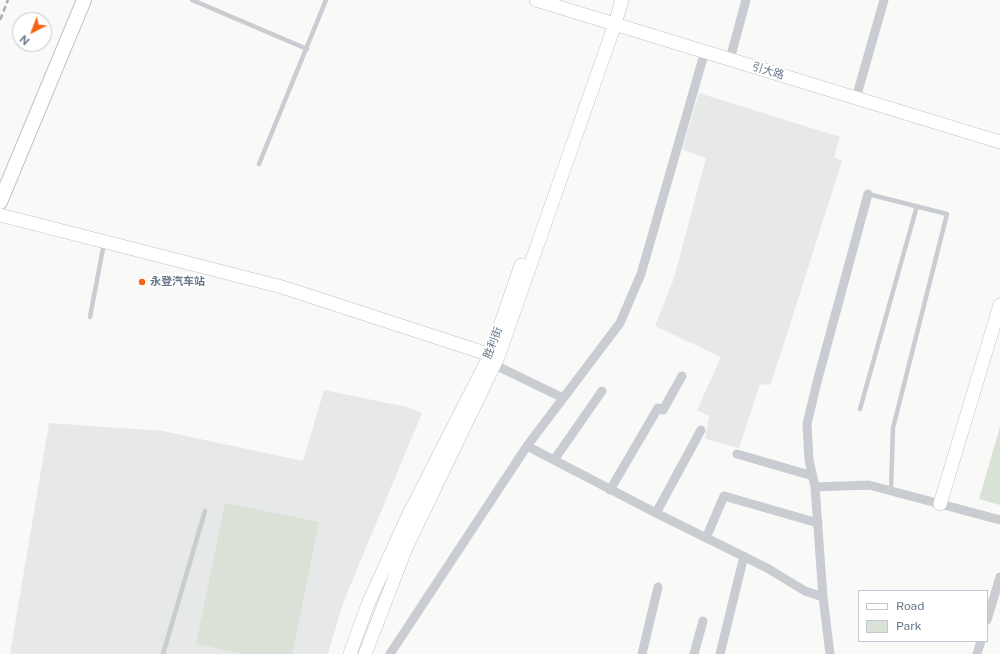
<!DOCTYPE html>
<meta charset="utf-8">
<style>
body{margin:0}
#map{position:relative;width:1000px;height:654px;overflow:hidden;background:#f9f9f7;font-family:"Public Sans",sans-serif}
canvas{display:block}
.legend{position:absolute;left:858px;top:590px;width:130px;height:52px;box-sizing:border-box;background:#fff;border:1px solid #c1c8d1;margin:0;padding:5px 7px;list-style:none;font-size:12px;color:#65768b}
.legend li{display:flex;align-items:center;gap:8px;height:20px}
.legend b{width:20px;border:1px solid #c1c8d1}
.north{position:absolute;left:12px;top:12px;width:40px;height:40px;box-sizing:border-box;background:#fff;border:1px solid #c1c8d1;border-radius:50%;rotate:222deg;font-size:11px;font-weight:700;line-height:16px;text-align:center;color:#65768b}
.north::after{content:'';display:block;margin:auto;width:14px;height:18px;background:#f6641a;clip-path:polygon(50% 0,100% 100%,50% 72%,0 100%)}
</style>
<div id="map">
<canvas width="1000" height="654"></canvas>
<ul class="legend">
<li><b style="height:5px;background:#fff"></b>Road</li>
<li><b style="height:11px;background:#dae2d7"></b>Park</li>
</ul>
<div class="north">N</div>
</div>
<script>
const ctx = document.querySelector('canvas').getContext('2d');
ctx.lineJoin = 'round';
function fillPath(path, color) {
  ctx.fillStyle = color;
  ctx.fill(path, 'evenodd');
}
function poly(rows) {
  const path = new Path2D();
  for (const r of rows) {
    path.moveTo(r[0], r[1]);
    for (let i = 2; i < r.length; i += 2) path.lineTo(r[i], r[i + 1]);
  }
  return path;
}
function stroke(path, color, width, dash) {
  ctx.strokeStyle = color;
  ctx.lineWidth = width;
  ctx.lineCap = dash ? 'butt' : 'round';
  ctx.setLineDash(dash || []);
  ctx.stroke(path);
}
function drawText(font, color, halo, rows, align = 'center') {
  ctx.font = font + ' "Public Sans","Noto Sans SC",sans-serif';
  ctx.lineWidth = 4;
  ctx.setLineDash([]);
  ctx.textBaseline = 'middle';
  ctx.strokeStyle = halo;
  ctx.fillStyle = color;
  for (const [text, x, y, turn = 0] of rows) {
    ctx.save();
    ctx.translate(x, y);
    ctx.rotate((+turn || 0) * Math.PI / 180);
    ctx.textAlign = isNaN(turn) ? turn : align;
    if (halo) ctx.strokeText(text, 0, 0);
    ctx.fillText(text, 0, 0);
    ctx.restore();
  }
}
fillPath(poly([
 [699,93,840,137,834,157,842,161,780,356,770,385,760,384,739,448,705,439,709,416,697,410,721,357,655,326,674,278,706,158,682,149],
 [324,390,407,407,422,413,343,603,328,654,10,654,49,423,163,431,303,461]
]), '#e7e8e8');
fillPath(poly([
 [1000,427,1000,505,979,499],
 [225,503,319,522,292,654,244,654,196,644]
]), '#dae2d7');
const secondary = poly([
 [536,0,1000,142],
 [0,215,282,287,497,357],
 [940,504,1000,305],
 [350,654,368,604,408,516,490,355,521,265],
 [365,654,406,548,498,357,615,24,622,0]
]);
const primary = poly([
 [0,202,84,0]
]);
stroke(secondary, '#bdc1c7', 14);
stroke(primary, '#bcbfc4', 16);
stroke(poly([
 [192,0,307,49],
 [259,164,326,0],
 [868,194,947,214,893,428,891,491],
 [90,317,104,243],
 [860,409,917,206],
 [163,654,205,511]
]), '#c9ccd1', 4.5);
stroke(poly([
 [730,59,746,0],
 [856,98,884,0],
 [495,365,563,398],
 [527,446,656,513,767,568,805,591,823,597],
 [737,454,813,476],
 [554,460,602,391],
 [815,487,809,460,807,424,817,382,868,194],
 [610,490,658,408,663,410,682,376],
 [656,513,701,430],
 [706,538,724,496,818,523],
 [987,620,1000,577],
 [390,654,527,446,620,323,641,274,705,51],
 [642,654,658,587],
 [694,654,703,621],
 [720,654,744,556],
 [830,654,823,597,815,487,869,485,1000,520],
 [977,654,981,641]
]), '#c9ccd1', 9);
stroke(secondary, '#fff', 13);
stroke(primary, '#fff', 14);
stroke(poly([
 [0,20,8,0]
]), '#a8aeb5', 2.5, [6, 3]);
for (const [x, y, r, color] of [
 [142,282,4,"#f6641a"]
]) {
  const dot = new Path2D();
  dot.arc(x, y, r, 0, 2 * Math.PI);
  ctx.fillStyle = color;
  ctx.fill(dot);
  stroke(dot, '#fff', 1.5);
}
drawText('11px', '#65768b', '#fff', [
 ["引大路",768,71,17],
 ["胜利街",493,343,-69]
]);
drawText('bold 11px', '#65768b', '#fff', [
 ["永登汽车站",150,282]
], 'left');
</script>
